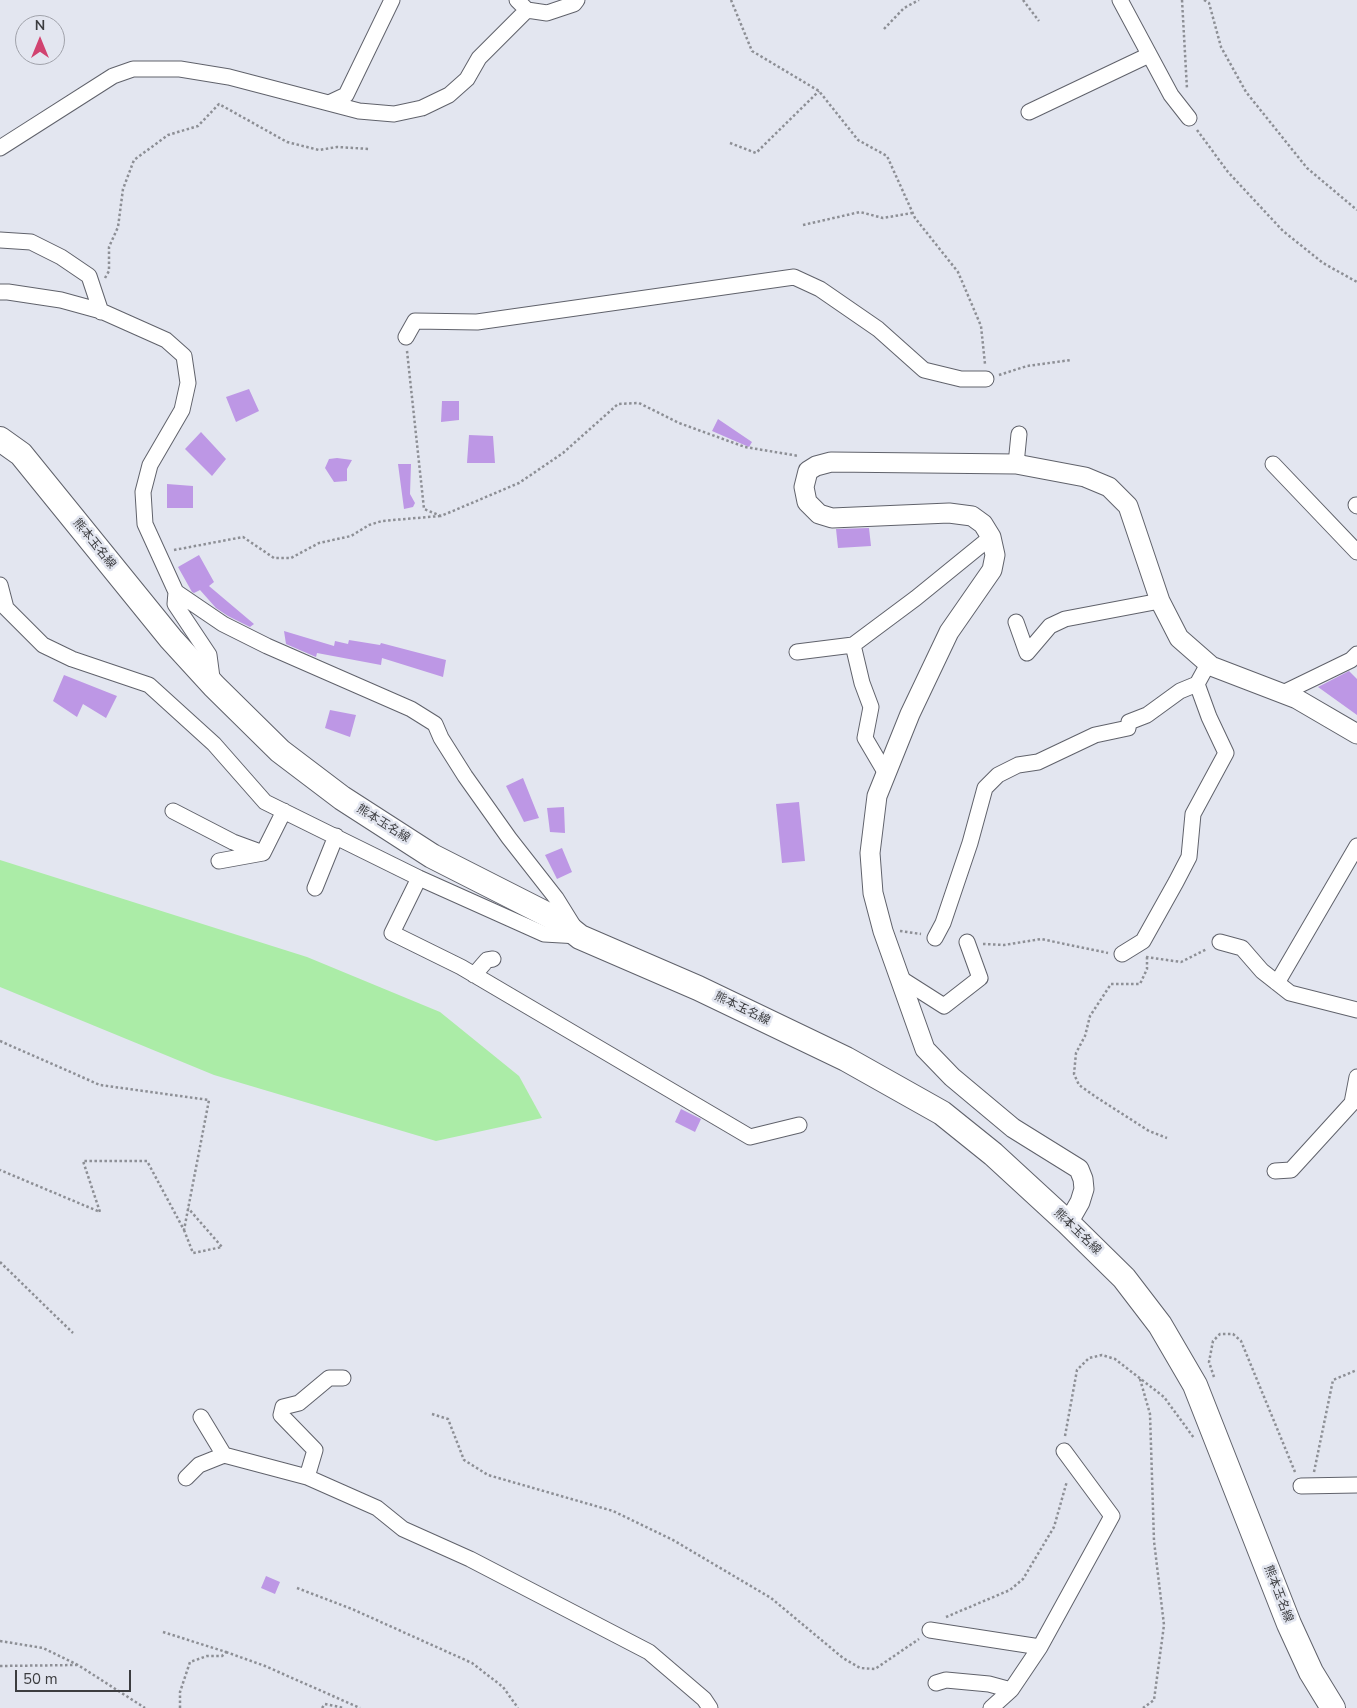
<!DOCTYPE html>
<meta charset="utf-8">
<style>
body{margin:0}
#map{position:relative;width:1357px;height:1708px;overflow:hidden;background:#e3e6f0;font-family:"Nunito Sans",sans-serif}
canvas{display:block}
.north{position:absolute;left:15px;top:15px;width:50px;height:50px;box-sizing:border-box;background:#e3e6f0;border:1px solid #a0a2aa;border-radius:50%;rotate:0deg;font-size:14px;font-weight:700;line-height:20px;text-align:center;color:#3c3d40}
.north::after{content:'';display:block;margin:auto;width:18px;height:22px;background:#d14370;clip-path:polygon(50% 0,100% 100%,50% 72%,0 100%)}
.scale{position:absolute;left:15px;top:1670px;width:116px;height:22px;box-sizing:border-box;border:2px solid #3c3d40;border-top:0;padding-left:6px;font-size:15px;line-height:18px;white-space:nowrap;color:#3c3d40;-webkit-text-stroke:4px #e3e6f0;paint-order:stroke}
</style>
<div id="map">
<canvas width="1357" height="1708"></canvas>
<div class="north">N</div>
<div class="scale">50 m</div>
</div>
<script>
const ctx = document.querySelector('canvas').getContext('2d');
ctx.lineJoin = 'round';
function fillPath(path, color) {
  ctx.fillStyle = color;
  ctx.fill(path, 'evenodd');
}
function poly(rows) {
  const path = new Path2D();
  for (const r of rows) {
    path.moveTo(r[0], r[1]);
    for (let i = 2; i < r.length; i += 2) path.lineTo(r[i], r[i + 1]);
  }
  return path;
}
function stroke(path, color, width, dash) {
  ctx.strokeStyle = color;
  ctx.lineWidth = width;
  ctx.lineCap = dash ? 'butt' : 'round';
  ctx.setLineDash(dash || []);
  ctx.stroke(path);
}
function drawText(font, color, halo, rows, align = 'center') {
  ctx.font = font + ' "Nunito Sans","Noto Sans JP",sans-serif';
  ctx.lineWidth = 5;
  ctx.setLineDash([]);
  ctx.textBaseline = 'middle';
  ctx.strokeStyle = halo;
  ctx.fillStyle = color;
  for (const [text, x, y, turn = 0] of rows) {
    ctx.save();
    ctx.translate(x, y);
    ctx.rotate((+turn || 0) * Math.PI / 180);
    ctx.textAlign = isNaN(turn) ? turn : align;
    if (halo) ctx.strokeText(text, 0, 0);
    ctx.fillText(text, 0, 0);
    ctx.restore();
  }
}
fillPath(poly([
 [0,860,307,957,440,1012,519,1076,542,1118,436,1141,214,1075,0,987]
]), '#abeca7');
fillPath(poly([
 [249,389,259,411,236,422,226,397],
 [442,401,459,401,459,420,441,422],
 [718,419,752,442,749,447,712,431],
 [201,432,226,459,212,476,185,449],
 [469,435,493,436,495,463,467,463],
 [337,458,352,460,347,469,347,481,334,482,325,468,329,459],
 [398,464,411,464,410,494,415,503,413,507,404,509],
 [167,484,193,486,193,508,167,508],
 [869,528,871,546,838,548,836,529],
 [199,555,214,582,209,586,254,624,250,627,228,616,216,608,200,590,194,593,192,592,178,567],
 [284,631,334,646,335,641,348,644,349,640,380,645,381,643,446,660,443,677,382,658,381,665,317,653,316,657,286,644],
 [1349,671,1357,679,1357,715,1318,687],
 [64,675,117,696,106,718,83,704,77,717,53,701],
 [330,710,356,715,350,737,325,728],
 [523,778,539,818,524,822,506,786],
 [799,802,805,861,782,863,776,804],
 [564,807,565,833,550,832,547,808],
 [562,848,572,872,557,879,545,855],
 [681,1109,701,1119,695,1132,675,1122],
 [266,1576,280,1582,275,1594,261,1588]
]), '#bd97e5');
const minor = poly([
 [1120,0,1171,95,1189,118],
 [527,10,547,13,574,4,577,0],
 [329,103,346,95,392,0],
 [1029,112,1149,55],
 [0,148,113,76,133,69,180,69,229,77,359,111,394,114,422,108,449,95,467,79,479,58,527,10,517,0],
 [0,240,31,242,61,257,89,276,101,312],
 [0,292,8,292,61,300,101,311,166,340,184,356,188,383,182,410,150,465,143,492,145,524,176,592,223,624,267,646,411,709,435,724,441,738,465,776,509,838,556,898,574,927],
 [406,337,415,321,477,322,794,277,820,289,878,329,924,370,961,379,986,379],
 [1016,464,1019,434],
 [1273,464,1357,552],
 [1356,505,1357,506],
 [0,585,6,608,43,645,72,659,149,685,214,744,265,802,419,878,544,934,579,936],
 [176,592,175,604,209,655,213,685],
 [1016,622,1027,653,1050,626,1065,619,1160,601],
 [853,645,862,683,871,707,865,738,885,772],
 [797,652,853,645,916,598,991,537],
 [1283,693,1351,660,1357,654],
 [173,811,233,842,263,853],
 [219,861,263,853,284,811],
 [419,878,392,933,461,967,750,1137,799,1125],
 [315,888,336,836],
 [935,938,943,923,970,843,985,788,998,775,1018,765,1038,762,1095,735,1128,728,1129,722,1147,715,1180,691,1197,684],
 [1220,942,1242,948,1262,971,1290,993,1357,1010],
 [1122,954,1143,941,1176,882,1189,857,1193,814,1226,753,1209,717,1197,684,1208,664],
 [474,975,487,960,493,959],
 [900,978,944,1006,980,978,967,942],
 [1277,983,1357,846],
 [1275,1171,1291,1170,1352,1103,1357,1077],
 [343,1378,329,1378,299,1403,283,1407,281,1415,315,1450,307,1477,377,1508,403,1529,470,1559,649,1652,704,1699,710,1708],
 [201,1417,224,1455,307,1477],
 [186,1478,199,1465,224,1455],
 [1301,1486,1357,1485],
 [930,1630,1040,1647,1011,1690],
 [1040,1647,1112,1516,1064,1451],
 [936,1683,946,1680,989,1684,1011,1690,991,1708]
]);
const tertiary = poly([
 [1068,1223,1080,1202,1084,1189,1083,1179,1079,1169,1013,1128,952,1077,925,1049,883,931,873,893,870,853,877,796,910,714,949,632,992,570,995,555,991,537,983,524,972,516,949,513,832,518,819,514,807,502,804,487,808,471,816,466,831,462,1016,464,1085,477,1109,487,1128,506,1160,601,1179,638,1211,666,1297,699,1357,734]
]);
const primary = poly([
 [0,439,21,454,171,639,214,686,280,751,342,798,432,856,560,921,580,937,698,988,846,1059,942,1113,993,1154,1068,1223,1124,1278,1160,1325,1195,1385,1289,1624,1311,1672,1333,1708]
]);
stroke(minor, '#60626b', 17);
stroke(tertiary, '#60626b', 21);
stroke(primary, '#60626b', 26);
stroke(poly([
 [731,0,752,51,819,91,858,140,887,156,915,218,958,272,981,326,985,364],
 [1023,0,1039,21],
 [1182,0,1187,89],
 [1204,0,1209,3,1221,47,1246,92,1307,168,1357,210],
 [884,29,904,8,919,0],
 [1197,130,1228,172,1283,231,1323,263,1357,282],
 [730,143,756,153,819,91],
 [803,225,860,212,883,218,912,213],
 [105,278,109,271,109,247,118,227,123,189,134,160,168,135,198,126,219,104,287,142,319,150,337,147,370,149],
 [407,351,424,509,441,516,519,483,563,453,618,404,639,403,679,423,745,447,799,456],
 [999,375,1027,366,1071,360],
 [174,550,243,537,274,558,291,558,319,543,351,536,369,525,382,521,440,516],
 [900,931,921,934],
 [983,944,1004,945,1041,939,1108,953],
 [1146,957,1181,962,1207,949],
 [1147,957,1147,969,1140,984,1111,984,1090,1016,1085,1036,1076,1053,1074,1074,1079,1085,1096,1097,1149,1131,1167,1138],
 [0,1041,100,1085,209,1100,184,1230,147,1161,83,1161,100,1212,0,1170],
 [184,1230,193,1253,222,1247,188,1208],
 [0,1262,73,1333],
 [1214,1377,1209,1362,1213,1341,1220,1334,1233,1334,1241,1341,1295,1472],
 [1140,1379,1150,1414,1154,1541,1164,1625,1154,1700,1143,1708],
 [432,1414,448,1419,464,1460,488,1475,613,1511,673,1540,771,1598,843,1658,860,1668,875,1669,919,1639],
 [1065,1436,1077,1370,1089,1358,1102,1355,1115,1359,1164,1397,1194,1438],
 [1314,1472,1333,1380,1357,1370],
 [297,1588,352,1609,472,1663,503,1687,518,1708],
 [946,1617,1010,1590,1023,1579,1054,1527,1067,1481],
 [163,1632,226,1652,222,1656,207,1656,190,1662,180,1692,180,1708],
 [0,1641,43,1648,78,1665,145,1708],
 [226,1652,265,1666,360,1708],
 [0,1666,77,1665],
 [322,1708,325,1704,344,1708]
]), '#8d8f95', 2.5, [2.5, 2.5]);
stroke(minor, '#fff', 15);
stroke(tertiary, '#fff', 19);
stroke(primary, '#fff', 24);
drawText('12px', '#3c3d40', '#e3e6f0', [
 ["熊本玉名線",94,544,51],
 ["熊本玉名線",383,824,32],
 ["熊本玉名線",742,1009,26],
 ["熊本玉名線",1077,1232,44],
 ["熊本玉名線",1278,1594,69]
]);
</script>
